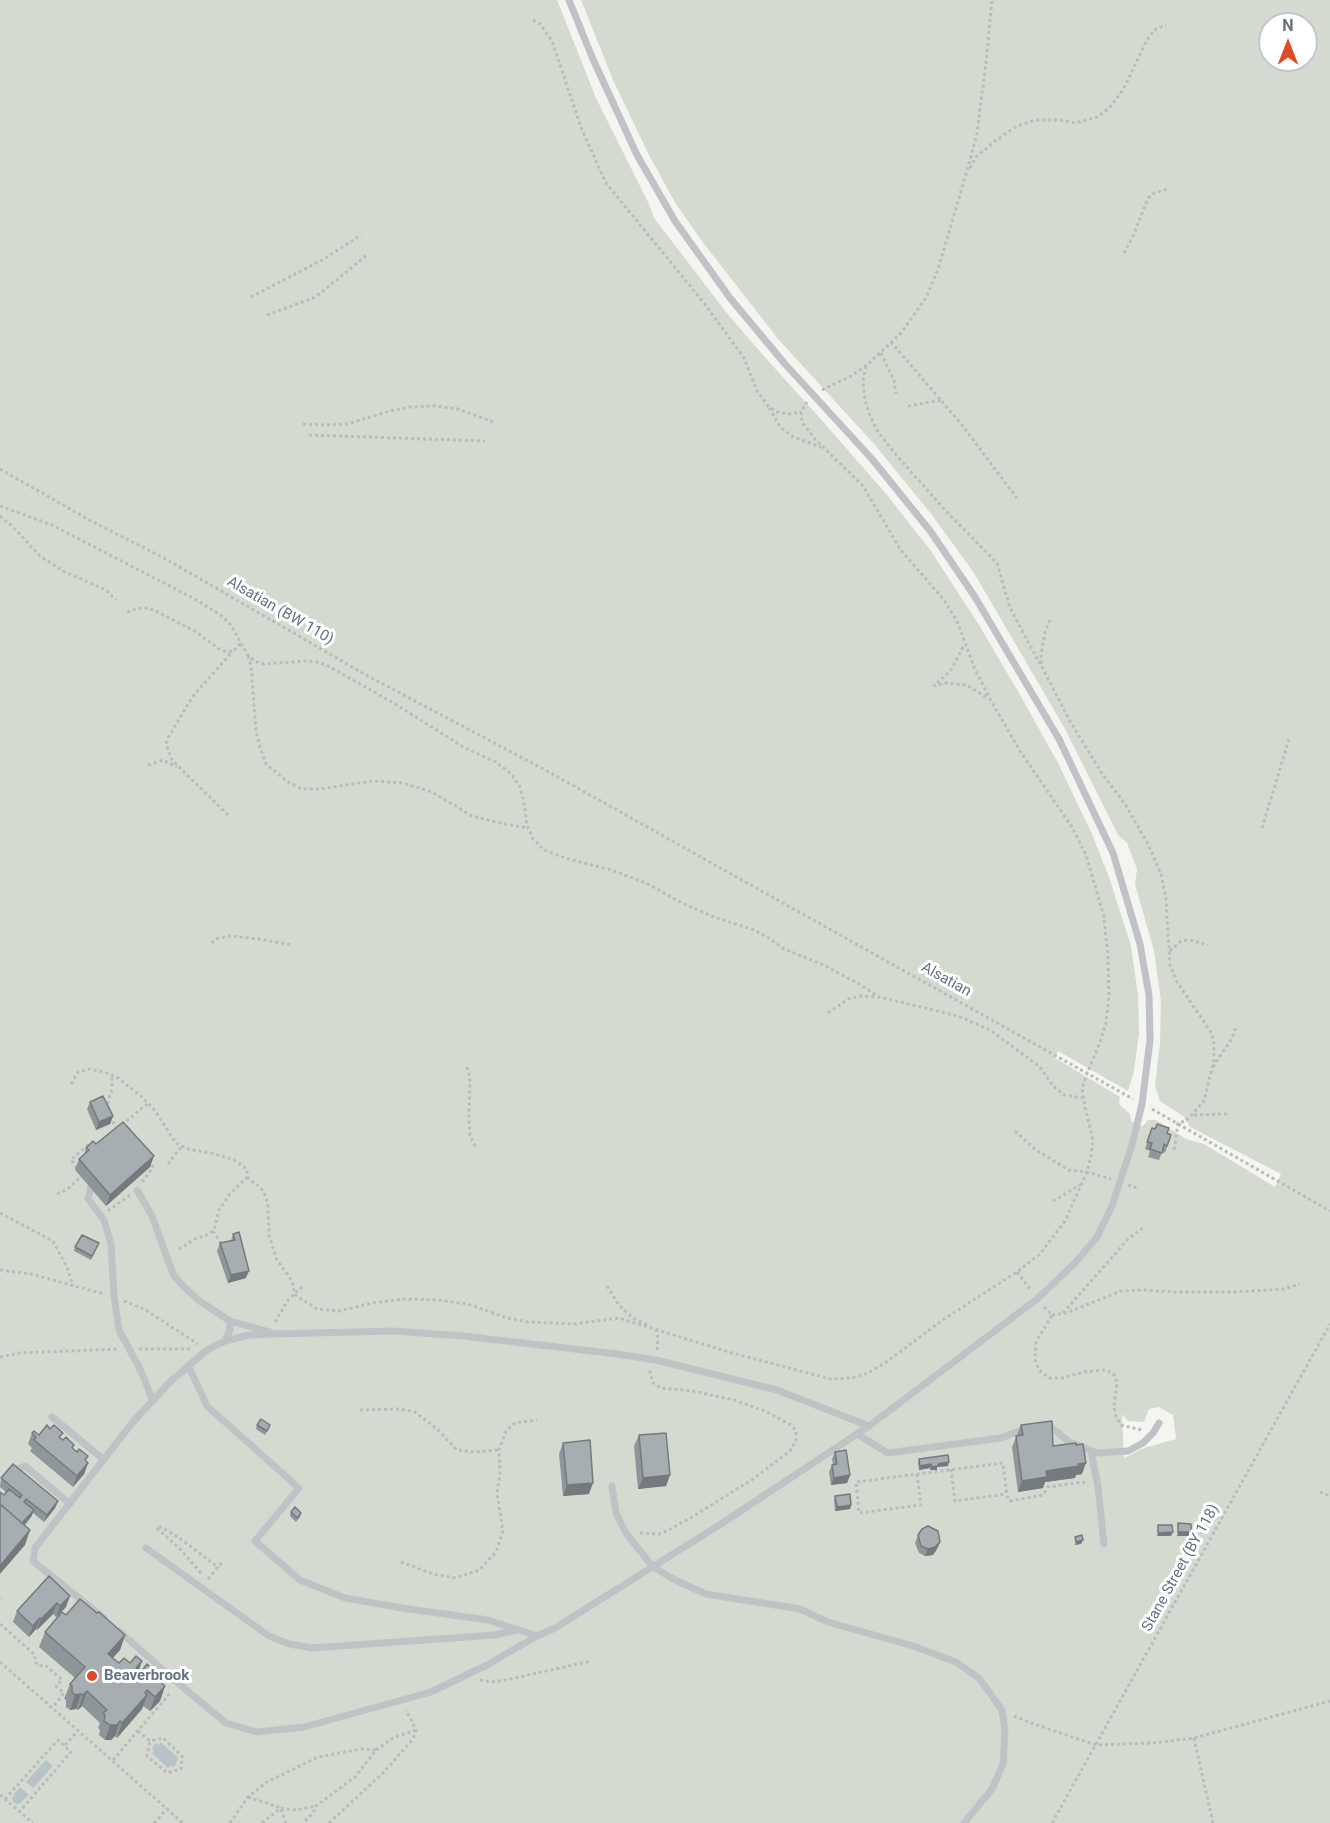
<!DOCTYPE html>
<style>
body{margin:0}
#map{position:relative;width:1330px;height:1823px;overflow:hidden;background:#f4f4f0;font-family:Roboto,sans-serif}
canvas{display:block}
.north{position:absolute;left:1258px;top:12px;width:60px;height:60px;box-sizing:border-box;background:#fff;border:2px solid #c1c7cc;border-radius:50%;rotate:0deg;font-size:16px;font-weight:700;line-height:24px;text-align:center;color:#647480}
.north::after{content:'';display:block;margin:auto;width:21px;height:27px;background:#dc4d27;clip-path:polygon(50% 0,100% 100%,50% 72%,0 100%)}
</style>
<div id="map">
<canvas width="1330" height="1823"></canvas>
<div class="north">N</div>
</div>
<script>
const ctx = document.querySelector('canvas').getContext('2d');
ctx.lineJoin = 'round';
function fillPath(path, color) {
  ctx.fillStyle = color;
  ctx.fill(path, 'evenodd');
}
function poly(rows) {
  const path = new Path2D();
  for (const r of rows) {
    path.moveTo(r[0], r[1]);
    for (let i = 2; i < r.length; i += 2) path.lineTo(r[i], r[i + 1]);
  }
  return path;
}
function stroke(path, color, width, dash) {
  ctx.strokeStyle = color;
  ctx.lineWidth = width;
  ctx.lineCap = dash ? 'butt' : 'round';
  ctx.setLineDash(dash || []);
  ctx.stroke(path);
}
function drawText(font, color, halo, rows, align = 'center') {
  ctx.font = font + ' Roboto,sans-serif';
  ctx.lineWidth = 6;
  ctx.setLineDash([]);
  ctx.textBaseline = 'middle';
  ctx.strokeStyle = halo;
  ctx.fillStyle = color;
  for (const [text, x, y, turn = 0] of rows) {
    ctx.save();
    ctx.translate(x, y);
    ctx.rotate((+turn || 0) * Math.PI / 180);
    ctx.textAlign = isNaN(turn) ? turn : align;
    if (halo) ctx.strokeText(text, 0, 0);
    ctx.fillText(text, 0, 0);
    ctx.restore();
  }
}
fillPath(poly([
 [0,0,557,0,596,98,649,204,654,218,726,312,762,354,826,425,887,495,931,551,979,625,1019,693,1058,763,1092,834,1109,877,1131,946,1138,995,1139,1033,1134,1071,1128,1091,1058,1051,1055,1058,1120,1097,1119,1104,1130,1114,1131,1121,1143,1126,1148,1120,1156,1120,1186,1139,1204,1144,1275,1187,1281,1174,1190,1127,1183,1116,1160,1101,1155,1086,1160,1043,1161,1001,1154,951,1135,884,1137,869,1127,843,1118,835,1064,727,974,573,932,515,875,445,779,340,704,244,676,204,649,155,613,80,581,0,1330,0,1330,1823,0,1823],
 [1270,24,1306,24,1306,60,1270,60],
 [1159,1407,1173,1415,1176,1439,1144,1448,1124,1458,1122,1414,1128,1421,1144,1422,1149,1409]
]), '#d5dad1');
fillPath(poly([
 [161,1742,178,1758,175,1766,173,1767,171,1766,168,1768,152,1753,154,1751,152,1748,156,1743,158,1745],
 [46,1760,53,1766,33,1788,26,1782],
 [20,1787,29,1795,19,1804,14,1803,12,1799,14,1794]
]), '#b8c3c7');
stroke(poly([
 [533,20,540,24,552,41,582,130,606,183,704,303,744,358,757,391,768,406,777,412,790,414,801,412],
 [970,168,976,157,995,141,1017,126,1036,120,1061,120,1075,123,1098,117,1110,107,1123,90,1147,40,1154,30,1166,25],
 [1124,253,1134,234,1148,198,1154,193,1168,189],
 [251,297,324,259,361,235],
 [267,315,313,298,322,292,368,254],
 [891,342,962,425,1019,501],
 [881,353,894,381,896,394],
 [866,366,863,381,865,400,869,413,878,432,898,457,944,509,997,563,1010,608,1040,664],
 [822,390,851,376,867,365,901,333,926,298,938,269,969,164,977,133,986,63,992,0],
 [908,406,942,400],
 [769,408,781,428,793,437,821,447],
 [303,424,327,425,347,424,390,411,410,407,435,406,458,409,493,422],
 [309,435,485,441],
 [0,469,91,521,166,559,366,675,549,772,1133,1099],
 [0,506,52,525,193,598,222,616,231,625,247,654,254,661,264,664,305,661,317,662,328,666,392,702,465,748,496,762,512,775,520,787,524,802,527,825,533,839,544,850,565,858,611,870,646,883,682,903,714,917,754,930,769,938,784,949,824,965,859,984,879,997,958,1016,990,1030,1040,1067,1053,1086,1064,1095,1083,1098],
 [0,516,12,526,40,556,63,571,106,590,116,600],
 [127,612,136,609,148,608,160,613,196,632,219,649,227,652,233,651,239,646,239,641],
 [1050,620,1045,632,1041,655,1041,665,1070,721,1101,772,1125,804,1148,844,1161,874,1166,900,1170,965,1177,982,1211,1032,1214,1044,1214,1060,1204,1101,1186,1121,1178,1123,1174,1151],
 [248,656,251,666,256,730,259,744,266,764,288,782,302,789,319,789,373,781,403,783,432,792,472,816,495,822,527,828],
 [937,683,951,670,964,645],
 [933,686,946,683,967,685,989,699],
 [148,765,163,760,177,767],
 [228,815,172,760,166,744,169,736,193,696,233,651],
 [1262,828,1289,739],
 [212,943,215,939,230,936,259,939,292,945],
 [1170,951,1181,941,1190,940,1208,945],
 [828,1013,848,999,860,996,877,997],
 [467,1067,470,1078,469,1116,470,1135,476,1148],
 [1213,1067,1232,1038,1236,1027],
 [71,1084,78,1072,90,1069,104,1072,118,1078,142,1097,156,1112,175,1142,188,1149,215,1154,234,1160,247,1169,247,1177,230,1194,219,1210,215,1227,210,1234,195,1239,176,1251],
 [1152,1109,1330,1211],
 [108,1110,108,1102,112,1089,112,1076],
 [1194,1115,1229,1114],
 [110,1116,114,1124],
 [122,1125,148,1103],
 [1015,1131,1036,1150,1069,1170,1087,1172,1111,1179],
 [168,1164,182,1146],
 [77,1168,71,1160,89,1144,92,1147],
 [247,1177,258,1186],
 [142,1182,153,1167,149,1163],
 [1128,1185,1138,1188],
 [261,1188,266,1197,268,1207,269,1235,277,1260,292,1281,295,1295,317,1309,339,1311,372,1303,404,1299,437,1300,468,1304,507,1318,528,1322,574,1324,619,1318,732,1353,831,1379,851,1378,868,1373,888,1361,944,1319,1017,1272,1040,1254,1065,1221,1087,1172,1091,1156,1093,1140,1085,1107,1082,1089,1086,1076,1100,1042,1106,1023,1109,996,1108,958,1104,917,1086,855,1072,827,1020,751,990,699,974,667,957,621,944,600,900,549,863,486,814,438,802,422,801,412,807,402],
 [57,1194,66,1190,82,1176],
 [1053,1201,1080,1185],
 [108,1211,130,1195],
 [0,1213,53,1241,67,1267,73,1286],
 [213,1231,221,1243],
 [0,1270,31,1274,104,1294],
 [1017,1272,1031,1290],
 [607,1286,619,1305,633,1318,647,1325],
 [124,1301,144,1309,198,1344],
 [1044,1307,1052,1315,1036,1342,1035,1359,1039,1370,1049,1378,1062,1378,1084,1372,1103,1370,1113,1373,1117,1382,1114,1406,1116,1417,1121,1425,1142,1430],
 [1063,1313,1128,1239,1144,1227],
 [1052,1315,1066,1313,1121,1291,1144,1290,1174,1292,1235,1292,1284,1289,1300,1284],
 [275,1322,288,1300,303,1286],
 [656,1329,658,1339,657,1351],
 [139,1349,190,1349],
 [0,1357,20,1353,118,1349],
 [360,1410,400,1409,415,1412,437,1429,457,1450,474,1452,499,1450],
 [951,1469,955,1501,1006,1494],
 [917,1474,921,1505,859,1513,856,1482,1003,1463,1007,1496,1010,1501,1043,1495,1048,1487,1083,1482,1088,1485],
 [1320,1492,1330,1496],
 [640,1533,659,1534,667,1531,697,1514,753,1479,790,1451,796,1441,796,1431,791,1425,765,1411,734,1400,693,1391,661,1388,653,1383,649,1369],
 [401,1562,433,1574,456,1578,479,1570,496,1552,503,1531,497,1493,500,1474,499,1450,506,1431,515,1423,537,1420],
 [201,1573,181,1550,157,1528,159,1526,178,1537,219,1568],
 [208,1579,223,1561],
 [0,1599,0,1598],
 [0,1624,35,1655,35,1662,39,1666,45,1665,62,1680,56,1686,64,1693,52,1708],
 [0,1662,183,1823],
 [480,1680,491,1682,506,1680,591,1661],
 [1014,1716,1031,1723,1096,1745,1153,1743,1194,1738,1330,1701],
 [138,1731,150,1741,163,1738,182,1756,181,1769,167,1773,147,1756,150,1741],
 [1194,1738,1213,1823],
 [65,1745,78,1731],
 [376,1750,393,1738,416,1730],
 [113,1760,171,1692],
 [0,1795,33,1823],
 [248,1797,281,1808,286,1823],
 [5,1799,58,1740,71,1752,20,1811],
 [154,1823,168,1808],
 [230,1823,248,1797,267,1782,318,1757,361,1749,376,1750,355,1777,316,1806,313,1813,303,1823],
 [262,1823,281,1808,296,1810,316,1806],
 [329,1823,382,1774,413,1739,416,1730,406,1710],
 [1052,1823,1330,1324]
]), '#b9bbbd', 3, [3, 3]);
stroke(poly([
 [91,1186,88,1199,104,1220,111,1244,114,1296,119,1330,141,1371,153,1401],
 [137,1190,152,1216,173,1274,183,1286,201,1302,230,1321,270,1332],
 [225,1341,230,1330,230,1321],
 [189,1367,207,1406,299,1488,255,1541,300,1580,345,1598,402,1608,488,1620,537,1636],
 [52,1417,103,1459],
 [1043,1428,1051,1427,1069,1442,1097,1453,1128,1451,1143,1443,1153,1433,1159,1423],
 [857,1434,888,1453,1001,1438,1019,1431,1026,1430],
 [1091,1451,1098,1487,1104,1544],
 [18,1469,25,1466,70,1504],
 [612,1486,616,1513,626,1533,653,1567,679,1582,706,1594,800,1609,828,1622,913,1646,956,1662,979,1678,1002,1710,1005,1732,1003,1764,992,1789,964,1823],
 [146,1548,269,1636,289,1644,312,1648,495,1635,517,1630],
 [104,1618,33,1561,35,1548,132,1423,172,1380,207,1350,225,1341,249,1335,274,1334,393,1331,463,1336,617,1354,656,1360,777,1390,869,1426],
 [119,1631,179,1684,226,1723,257,1732,304,1727,431,1692,487,1665,537,1636,555,1628,721,1524,869,1426,1037,1299,1075,1263,1097,1237,1112,1206,1132,1145,1142,1104,1150,1040,1149,995,1140,944,1113,853,1059,739,975,597,931,532,872,459,785,364,730,298,675,221,637,155,592,57,569,0]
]), '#bfc3c6', 7);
fillPath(poly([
 [90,1102,113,1116,110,1124,96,1130,87,1109],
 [1152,1128,1171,1135,1165,1153,1162,1152,1159,1160,1148,1157,1150,1151,1145,1149],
 [96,1144,150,1167,106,1206,75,1170,79,1159,84,1155,86,1148],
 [233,1234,246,1278,228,1283,217,1251,220,1243,231,1241],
 [99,1243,91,1260,74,1251,75,1247],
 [257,1425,270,1425,265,1435,256,1429],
 [1021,1425,1053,1446,1082,1474,1076,1475,1075,1478,1045,1482,1043,1488,1018,1492,1012,1447],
 [32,1433,61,1438,88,1463,84,1474,73,1487,30,1451,32,1448,28,1444],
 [639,1435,670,1475,666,1486,638,1489,634,1446],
 [563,1443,589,1494,563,1496,559,1454],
 [835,1452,850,1475,847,1483,831,1485,829,1472,832,1465,833,1465,832,1459],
 [919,1459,948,1466,937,1467,937,1470,930,1470,930,1468,919,1470,918,1463],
 [1,1478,58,1501,55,1508,44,1522,33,1513,31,1517,25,1525,25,1545,4,1495,6,1492,0,1487],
 [835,1496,851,1505,850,1509,835,1511,834,1500],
 [291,1512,301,1513,300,1517,296,1522,290,1516],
 [918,1535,940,1542,937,1549,933,1555,925,1556,919,1553,915,1543],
 [49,1576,66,1607,56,1617,53,1614,37,1630,36,1629,29,1637,13,1622,17,1611],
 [97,1613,125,1635,120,1650,112,1658,119,1663,139,1670,158,1680,165,1686,160,1701,150,1711,143,1706,142,1709,117,1738,115,1736,111,1740,105,1740,99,1735,100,1730,98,1728,100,1723,82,1706,78,1710,76,1709,70,1710,66,1707,66,1700,64,1699,70,1684,75,1678,39,1647,45,1632,66,1615]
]), '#8f9699');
fillPath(poly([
 [113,1116,110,1124,96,1130,99,1122],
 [154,1156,150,1167,106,1206,110,1195],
 [249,1271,246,1278,228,1283,231,1275],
 [949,1462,948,1466,937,1467,937,1470,930,1470,932,1467,938,1464],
 [88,1463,84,1474,73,1487,77,1476],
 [1086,1463,1082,1474,1076,1475,1075,1478,1045,1482,1043,1488,1018,1492,1022,1481,1046,1471],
 [931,1464,930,1468,919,1470,920,1466],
 [670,1475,666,1486,638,1489,643,1478],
 [850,1475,847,1483,831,1485,834,1478],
 [593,1483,589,1494,563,1496,567,1485],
 [58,1501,55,1508,44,1522,47,1515],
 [851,1505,850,1509,835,1511,837,1507],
 [34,1510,31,1517,15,1536,18,1529],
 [30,1530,25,1545,0,1574,0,1566],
 [1173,1532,1171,1536,1157,1536,1158,1533],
 [1178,1532,1191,1532,1189,1536,1177,1536],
 [1083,1540,1081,1544,1075,1545,1076,1542],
 [940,1542,937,1549,933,1555,925,1556,928,1549],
 [70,1596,66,1607,56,1617,60,1606],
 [57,1603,53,1614,37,1630,41,1619],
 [40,1618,36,1629,29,1637,33,1626],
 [125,1635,120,1650,103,1669,108,1654],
 [142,1661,137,1676,136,1668],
 [165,1686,160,1701,150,1711,155,1697],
 [147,1690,144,1698,147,1695,142,1709,117,1738,122,1723],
 [87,1691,82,1706,78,1710,83,1695],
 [81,1694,76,1709,70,1710,75,1695],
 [120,1721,115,1736,111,1740,105,1740,110,1725]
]), '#747a7d');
const building = poly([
 [103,1096,113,1116,99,1122,90,1102,103,1096],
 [123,1122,154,1156,110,1195,79,1159,89,1150,86,1148,93,1141,96,1144,123,1122],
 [1157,1124,1169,1128,1167,1133,1171,1135,1167,1146,1164,1144,1162,1153,1150,1149,1152,1143,1147,1142,1152,1128,1155,1129,1157,1124],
 [239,1232,249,1271,231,1275,220,1243,235,1240,233,1234,239,1232],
 [82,1235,99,1243,92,1256,75,1247,82,1235],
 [261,1419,270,1425,267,1431,257,1425,261,1419],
 [1052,1421,1053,1446,1076,1443,1076,1445,1083,1444,1086,1463,1078,1464,1079,1466,1046,1471,1047,1477,1022,1481,1016,1436,1023,1435,1021,1425,1052,1421],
 [47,1425,50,1429,54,1425,63,1433,59,1437,63,1440,66,1437,74,1445,72,1448,77,1452,79,1449,88,1456,85,1460,88,1463,77,1476,34,1440,36,1437,32,1433,34,1431,39,1435,47,1425],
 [666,1433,670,1475,643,1478,639,1435,666,1433],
 [590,1440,593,1483,567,1485,563,1443,590,1440],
 [846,1450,850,1475,834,1478,832,1465,837,1464,835,1452,846,1450],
 [948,1455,949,1462,938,1464,938,1466,932,1467,931,1464,920,1466,919,1459,948,1455],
 [13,1464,58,1501,47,1515,26,1499,24,1502,34,1510,22,1523,0,1504,0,1492,4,1495,9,1489,20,1498,22,1495,1,1478,13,1464],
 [850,1494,851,1505,837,1507,835,1496,850,1494],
 [0,1504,30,1530,0,1566,0,1504],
 [295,1507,301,1513,297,1518,291,1512,295,1507],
 [1178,1523,1191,1524,1191,1532,1178,1532,1178,1523],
 [1158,1525,1172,1525,1173,1532,1158,1533,1158,1525],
 [928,1526,938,1531,940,1542,935,1547,928,1549,921,1546,918,1535,922,1529,928,1526],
 [1082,1535,1083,1540,1076,1542,1075,1537,1082,1535],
 [49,1576,70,1596,60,1606,57,1603,41,1619,40,1618,33,1626,17,1611,49,1576],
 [80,1599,97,1613,99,1612,125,1635,108,1654,119,1663,124,1658,130,1663,136,1656,142,1661,136,1668,141,1672,147,1664,159,1675,157,1679,165,1686,155,1697,147,1690,145,1693,147,1695,122,1723,120,1721,117,1725,110,1725,104,1721,105,1715,103,1713,107,1710,87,1691,83,1695,81,1694,75,1695,72,1692,72,1686,70,1684,85,1667,45,1632,62,1612,66,1615,80,1599]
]);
fillPath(building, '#a6aeb2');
stroke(building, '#747a7d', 1.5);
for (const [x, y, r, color] of [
 [92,1676,6,"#dc4d27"]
]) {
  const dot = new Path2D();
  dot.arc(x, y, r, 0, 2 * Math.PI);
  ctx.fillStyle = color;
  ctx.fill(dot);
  stroke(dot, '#fff', 2);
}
drawText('15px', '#647480', '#fff', [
 ["Alsatian (BW 110)",280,611,30],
 ["Alsatian",946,980,29],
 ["Stane Street (BY 118)",1181,1568,-61]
]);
drawText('bold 15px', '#647480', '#fff', [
 ["Beaverbrook",104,1676]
], 'left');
</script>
